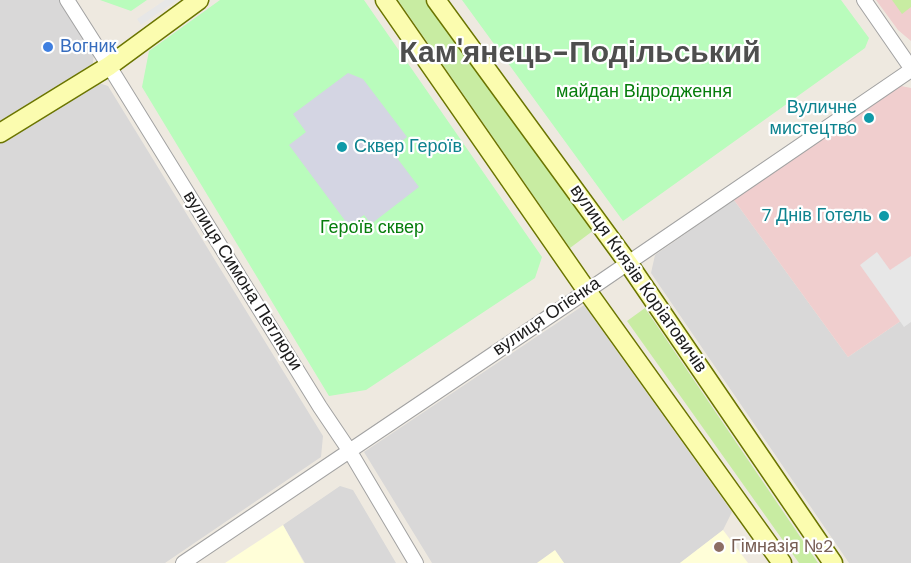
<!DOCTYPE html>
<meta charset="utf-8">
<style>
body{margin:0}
canvas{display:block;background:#eee9e0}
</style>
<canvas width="911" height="563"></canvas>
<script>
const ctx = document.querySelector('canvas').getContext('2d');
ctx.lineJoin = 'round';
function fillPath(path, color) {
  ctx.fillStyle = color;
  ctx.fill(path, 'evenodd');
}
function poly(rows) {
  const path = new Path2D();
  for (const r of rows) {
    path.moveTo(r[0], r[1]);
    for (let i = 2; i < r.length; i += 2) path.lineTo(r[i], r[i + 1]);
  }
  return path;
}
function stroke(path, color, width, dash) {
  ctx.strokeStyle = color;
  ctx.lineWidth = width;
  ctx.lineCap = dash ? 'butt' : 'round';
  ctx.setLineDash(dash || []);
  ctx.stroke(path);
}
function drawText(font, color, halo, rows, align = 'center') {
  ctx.font = font + ' "DM Sans",sans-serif';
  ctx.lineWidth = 4.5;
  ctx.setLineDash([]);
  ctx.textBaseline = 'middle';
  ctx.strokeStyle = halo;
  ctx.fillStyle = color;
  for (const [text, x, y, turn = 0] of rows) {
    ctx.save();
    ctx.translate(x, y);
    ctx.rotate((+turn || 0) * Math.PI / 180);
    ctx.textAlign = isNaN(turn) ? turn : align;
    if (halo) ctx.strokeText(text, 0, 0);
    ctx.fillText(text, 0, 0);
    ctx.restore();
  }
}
fillPath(poly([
 [0,0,59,0,94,55,92,69,0,126],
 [96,82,108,86,323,436,321,457,165,563,0,563,0,141],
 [734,200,848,357,911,314,911,563,849,563,651,273,655,255],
 [584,305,732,512,723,530,680,563,564,563,555,551,537,563,432,563,364,452],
 [340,486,353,490,396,563,305,563,283,525]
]), '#d9d8d8');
fillPath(poly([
 [876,0,911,0,911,41,898,30],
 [901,86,911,88,911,314,848,357,734,200]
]), '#f0cece');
fillPath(poly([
 [283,525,304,563,225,563],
 [723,530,748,563,680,563],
 [555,550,564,563,537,563]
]), '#fffed8');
fillPath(poly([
 [398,0,425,0,594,230,570,248],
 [892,0,911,0,911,7,902,14],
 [645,308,818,563,799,563,627,321]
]), '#c8eca2');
fillPath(poly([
 [100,0,147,0,131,11],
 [220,0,364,0,542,257,535,278,366,390,329,396,142,87,149,51],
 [462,0,841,0,869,38,865,48,623,221]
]), '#b9fcbc');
fillPath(poly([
 [165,0,177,0,141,25,137,19],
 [877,252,890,270,911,256,911,322,904,327,860,265]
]), '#e7e7e7');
fillPath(poly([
 [348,73,363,79,407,137,391,150,419,187,371,224,364,215,349,226,289,145,306,132,293,114]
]), '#d4d5e3');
const street = poly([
 [67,0,109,66,320,407,349,450,416,563],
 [864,0,911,68],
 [183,563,587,291,911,70]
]);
const secondary = poly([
 [385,0,587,291,782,563],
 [436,0,628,263,833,563],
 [0,133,109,66,199,0]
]);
stroke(street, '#a2a2a2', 16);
stroke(secondary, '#6b7500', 21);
stroke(street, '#fff', 14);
stroke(secondary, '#fbfcaf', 18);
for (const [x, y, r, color] of [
 [48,47,6,"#3f7fe0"],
 [869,118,6,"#0f9aa8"],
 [342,147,6,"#0f9aa8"],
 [884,216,6,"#0f9aa8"],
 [719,547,6,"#8d6e63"]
]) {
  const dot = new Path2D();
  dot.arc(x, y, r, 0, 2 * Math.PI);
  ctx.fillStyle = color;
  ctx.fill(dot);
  stroke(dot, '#fff', 2);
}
drawText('18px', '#366cbe', '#fff', [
 ["Вогник",60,47]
], 'left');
drawText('18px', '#067d0c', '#fff', [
 ["майдан Відродження",644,92],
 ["Героїв сквер",372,228]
]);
drawText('18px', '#0d838f', '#fff', [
 ["Вуличне",857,108],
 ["мистецтво",857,129],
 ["Сквер Героїв",354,147,"left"],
 ["7 Днів Готель",872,216]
], 'right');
drawText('18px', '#1b1b1b', '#fff', [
 ["вулиця Князів Коріатовичів",638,279,55],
 ["вулиця Симона Петлюри",242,281,58],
 ["вулиця Огієнка",547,317,-34]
]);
drawText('18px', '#785e54', '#fff', [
 ["Гімназія №2",731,547]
], 'left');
drawText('bold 30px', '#4e4e4e', '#fff', [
 ["Кам'янець-Подільський",580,54]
]);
</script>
